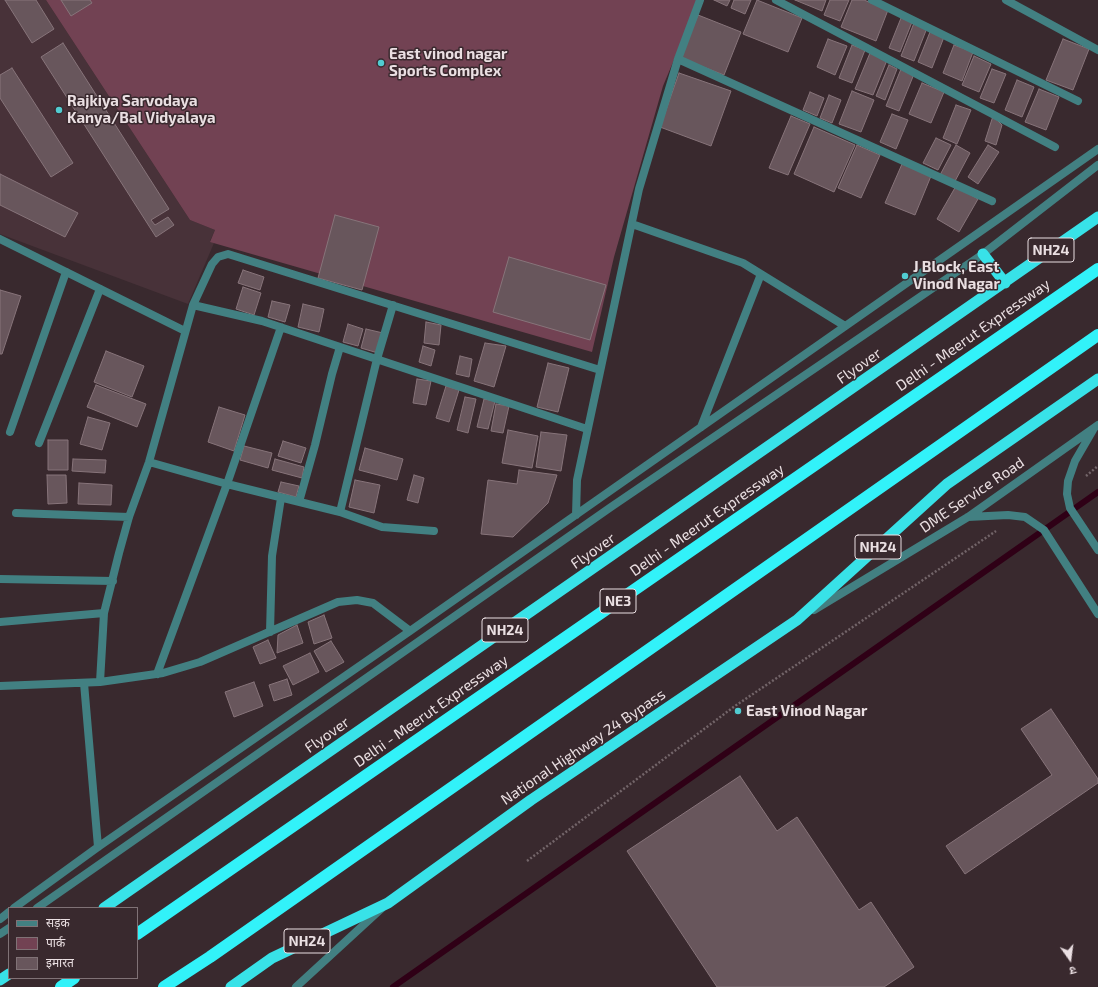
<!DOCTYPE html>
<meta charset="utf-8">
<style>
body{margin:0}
#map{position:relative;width:1098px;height:987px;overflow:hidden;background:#39292e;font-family:"Exo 2","Noto Sans Devanagari",sans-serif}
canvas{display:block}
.legend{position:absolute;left:8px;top:907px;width:130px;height:72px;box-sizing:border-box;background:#39292e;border:1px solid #807276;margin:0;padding:5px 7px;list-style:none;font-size:12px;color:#eadfe2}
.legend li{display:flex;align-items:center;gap:8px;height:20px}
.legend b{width:20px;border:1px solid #807276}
.north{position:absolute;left:1050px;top:939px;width:40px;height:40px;-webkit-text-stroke:3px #39292e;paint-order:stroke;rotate:166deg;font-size:11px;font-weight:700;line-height:16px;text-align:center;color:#eadfe2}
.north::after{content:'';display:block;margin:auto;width:14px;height:18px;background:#eadfe2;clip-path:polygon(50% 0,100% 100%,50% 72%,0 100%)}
</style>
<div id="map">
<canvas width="1098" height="987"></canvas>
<ul class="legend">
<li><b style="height:5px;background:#428082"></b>सड़क</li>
<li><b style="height:11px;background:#724253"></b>पार्क</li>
<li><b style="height:11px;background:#68565c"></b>इमारत</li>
</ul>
<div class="north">उ</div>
</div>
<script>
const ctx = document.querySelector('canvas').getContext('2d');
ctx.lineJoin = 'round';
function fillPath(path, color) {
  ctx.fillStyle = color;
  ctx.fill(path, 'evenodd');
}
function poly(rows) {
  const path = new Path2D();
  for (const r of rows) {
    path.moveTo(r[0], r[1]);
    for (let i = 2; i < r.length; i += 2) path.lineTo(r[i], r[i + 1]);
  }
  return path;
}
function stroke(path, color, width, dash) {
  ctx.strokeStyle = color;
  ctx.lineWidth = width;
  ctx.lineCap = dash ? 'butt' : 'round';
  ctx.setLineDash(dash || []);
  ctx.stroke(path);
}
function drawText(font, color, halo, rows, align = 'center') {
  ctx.font = font + ' "Exo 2",sans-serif';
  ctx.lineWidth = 3;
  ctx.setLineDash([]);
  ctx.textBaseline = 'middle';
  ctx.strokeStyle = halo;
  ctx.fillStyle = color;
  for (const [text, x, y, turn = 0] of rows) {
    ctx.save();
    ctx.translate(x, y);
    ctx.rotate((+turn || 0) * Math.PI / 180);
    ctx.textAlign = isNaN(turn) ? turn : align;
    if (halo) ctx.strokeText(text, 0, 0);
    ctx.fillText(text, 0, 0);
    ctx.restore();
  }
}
fillPath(poly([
 [0,0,46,0,190,220,215,230,210,241,214,243,188,304,0,234]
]), '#483239');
fillPath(poly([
 [46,0,699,0,663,86,614,257,592,352,210,242,215,230,190,220]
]), '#724253');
stroke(poly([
 [393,987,1098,492]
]), '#2f0016', 6);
const building = poly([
 [5,0,36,0,54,29,32,43,5,0],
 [61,0,90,0,92,3,71,16,61,0],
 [714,0,730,0,727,6,714,0],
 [734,0,751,0,745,14,731,8,734,0],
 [757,0,802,18,788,52,743,34,757,0],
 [795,0,826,0,822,11,795,0],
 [830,0,849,0,840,21,824,15,830,0],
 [852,0,864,0,888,10,876,41,841,27,852,0],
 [698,15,741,32,724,75,680,58,698,15],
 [901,18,912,22,900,52,889,48,901,18],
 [914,23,927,28,914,61,901,56,914,23],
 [930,32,944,37,932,68,918,62,930,32],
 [828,39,847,46,835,75,817,67,828,39],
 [1063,39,1089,49,1073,90,1046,80,1063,39],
 [63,43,169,209,151,220,155,225,168,217,174,225,156,237,41,57,63,43],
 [852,45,865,50,852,83,839,78,852,45],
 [954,45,973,52,962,81,943,73,954,45],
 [870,53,887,60,873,95,855,89,870,53],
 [974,56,991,64,979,92,962,85,974,56],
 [889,65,897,69,885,100,876,96,889,65],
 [12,68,73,163,51,177,0,98,0,75,12,68],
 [901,69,914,74,899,111,886,106,901,69],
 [992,69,1006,74,994,103,980,98,992,69],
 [679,73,731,91,711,146,660,127,679,73],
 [1017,80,1034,87,1022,117,1005,110,1017,80],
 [922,83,944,92,931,123,909,114,922,83],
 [1039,89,1059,97,1046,130,1025,122,1039,89],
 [852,91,874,100,861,132,839,124,852,91],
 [810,92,824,98,817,116,803,110,810,92],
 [829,95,841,100,832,123,820,118,829,95],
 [956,105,971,110,957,144,943,138,956,105],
 [892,114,908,120,896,149,880,142,892,114],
 [791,116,810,124,788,175,769,168,791,116],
 [993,116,1002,125,996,145,985,141,993,116],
 [814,127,855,145,834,192,794,174,814,127],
 [936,138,951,145,938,170,923,163,936,138],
 [857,145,880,155,861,198,838,188,857,145],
 [956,145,970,153,954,183,940,175,956,145],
 [988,145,999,152,978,184,968,177,988,145],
 [902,164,931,176,915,215,885,203,902,164],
 [0,174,78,213,65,237,0,205,0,174],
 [956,186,978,199,959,232,937,219,956,186],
 [335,215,379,227,362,290,318,278,335,215],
 [509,257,606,285,590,340,493,312,509,257],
 [243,270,264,277,260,290,238,283,243,270],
 [243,287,261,293,254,315,236,309,243,287],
 [0,290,21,296,2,354,0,354,0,290],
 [272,301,290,305,285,322,268,317,272,301],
 [303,304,324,309,319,332,298,327,303,304],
 [426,322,441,325,439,345,424,343,426,322],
 [348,324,363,329,358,346,343,342,348,324],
 [366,329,383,333,378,353,361,348,366,329],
 [485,343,506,346,494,387,474,381,485,343],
 [423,346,435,350,431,366,419,362,423,346],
 [106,351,144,366,132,397,94,382,106,351],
 [460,356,472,359,469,377,456,374,460,356],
 [548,363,569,368,558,412,537,407,548,363],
 [417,379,431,381,426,405,413,403,417,379],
 [96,385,146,404,137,427,87,407,96,385],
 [446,386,459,390,449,422,436,418,446,386],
 [465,397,476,399,468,433,457,430,465,397],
 [484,399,495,401,488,429,477,427,484,399],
 [496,404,509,406,503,433,491,431,496,404],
 [219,407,245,415,234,451,208,442,219,407],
 [88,417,110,423,102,450,80,444,88,417],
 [508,430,538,436,532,468,502,463,508,430],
 [541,432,567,435,561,471,536,467,541,432],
 [48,440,68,440,68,470,48,470,48,440],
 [283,441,306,448,301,463,278,456,283,441],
 [244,446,272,453,268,468,240,460,244,446],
 [365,448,403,459,397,480,359,470,365,448],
 [73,459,106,460,105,473,72,471,73,459],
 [275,459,304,467,302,478,272,470,275,459],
 [519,470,557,475,548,503,513,537,481,534,488,480,517,484,519,470],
 [47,475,66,475,67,503,48,504,47,475],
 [414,475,424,478,418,503,407,500,414,475],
 [355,480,380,485,374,513,349,507,355,480],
 [281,482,299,486,296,497,278,492,281,482],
 [79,483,112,485,111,505,78,504,79,483],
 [324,615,332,638,314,644,308,622,324,615],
 [297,625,303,643,277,653,278,635,297,625],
 [268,640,276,658,260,664,253,647,268,640],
 [331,641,344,662,326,672,314,651,331,641],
 [310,653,319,672,293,685,283,666,310,653],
 [287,679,292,695,274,701,269,685,287,679],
 [254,682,263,706,234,717,225,692,254,682],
 [1051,709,1098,779,1098,783,965,874,946,846,1052,775,1021,729,1051,709],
 [740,776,777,831,797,817,859,910,871,902,914,967,884,987,717,987,627,851,740,776]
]);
fillPath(building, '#68565c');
stroke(building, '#87747a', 1);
stroke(poly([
 [1086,476,1098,466],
 [527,861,735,706,996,531]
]), '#736569', 2.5, [2, 2]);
stroke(poly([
 [10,432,66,272],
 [39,443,100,289]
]), '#428082', 8);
stroke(poly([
 [700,0,678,59,992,201],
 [776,0,1055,147],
 [872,0,1078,101],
 [1006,0,1098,50],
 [632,224,743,263,845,326],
 [0,239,185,331],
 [193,305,262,321,587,429],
 [701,427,761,274],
 [149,462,227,484,340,512,382,527,434,531],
 [299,502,315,445,332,374,340,347],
 [340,512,377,359,393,305],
 [16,513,129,517],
 [576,515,577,480,639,189,678,59],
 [0,579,113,581],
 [0,622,104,613],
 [270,632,272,556,281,498],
 [157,674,227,484,281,327],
 [100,682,104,613,119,553,129,517,149,462,193,305,212,264,218,257,228,254,600,370],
 [84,683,98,847],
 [0,686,100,682,163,673,200,662,338,602,357,600,373,603,410,631],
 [14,908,98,847,410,631,1098,149],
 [0,919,9,912]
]), '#428082', 8);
stroke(poly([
 [1093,430,1075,461,1068,481,1067,494,1070,508,1098,550],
 [968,517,1008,515,1025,517,1044,530,1098,614],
 [814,610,968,517,1098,425],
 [37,908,611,507,983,254,1098,165],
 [0,934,9,928],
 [296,987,382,908]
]), '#428082', 8);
stroke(poly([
 [983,254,1005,283],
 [104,908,1098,217],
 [0,980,9,974],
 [231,987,272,958,388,903,531,800,797,620,947,484,1098,379]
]), '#38e2e8', 11);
stroke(poly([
 [137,934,1098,269],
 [61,987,74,978],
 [164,987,210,957,1098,335]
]), '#32f2f9', 12);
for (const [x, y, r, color] of [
 [381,63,4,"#51ccd1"],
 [59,110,4,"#51ccd1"],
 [905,276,4,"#51ccd1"],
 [738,711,4,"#51ccd1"]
]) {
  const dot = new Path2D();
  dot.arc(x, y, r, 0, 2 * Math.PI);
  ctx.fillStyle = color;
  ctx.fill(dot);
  stroke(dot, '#39292e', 1.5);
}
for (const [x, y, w] of [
 [1051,250,46],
 [878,547,46],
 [618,601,36],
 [505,630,46],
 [307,941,46]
]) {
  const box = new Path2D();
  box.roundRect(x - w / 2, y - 12, w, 24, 3);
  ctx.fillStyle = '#39292e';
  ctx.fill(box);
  stroke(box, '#eadfe2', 1);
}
drawText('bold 14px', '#eadfe2', null, [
 ["NH24",1051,250],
 ["NH24",878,547],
 ["NE3",618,601],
 ["NH24",505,630],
 ["NH24",307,941]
]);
drawText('bold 15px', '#eadfe2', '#39292e', [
 ["East vinod nagar",389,54],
 ["Sports Complex",389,71],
 ["Rajkiya Sarvodaya",67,101],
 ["Kanya/Bal Vidyalaya",67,118],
 ["J Block, East",913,267],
 ["Vinod Nagar",913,284],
 ["East Vinod Nagar",746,711]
], 'left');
drawText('15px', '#eadfe2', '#39292e', [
 ["Delhi - Meerut Expressway",973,335,-35],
 ["Flyover",859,366,-35],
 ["DME Service Road",972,495,-34],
 ["Delhi - Meerut Expressway",707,520,-35],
 ["Flyover",593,551,-35],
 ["Delhi - Meerut Expressway",431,711,-35],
 ["Flyover",327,735,-35],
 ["National Highway 24 Bypass",583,747,-34]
]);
</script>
